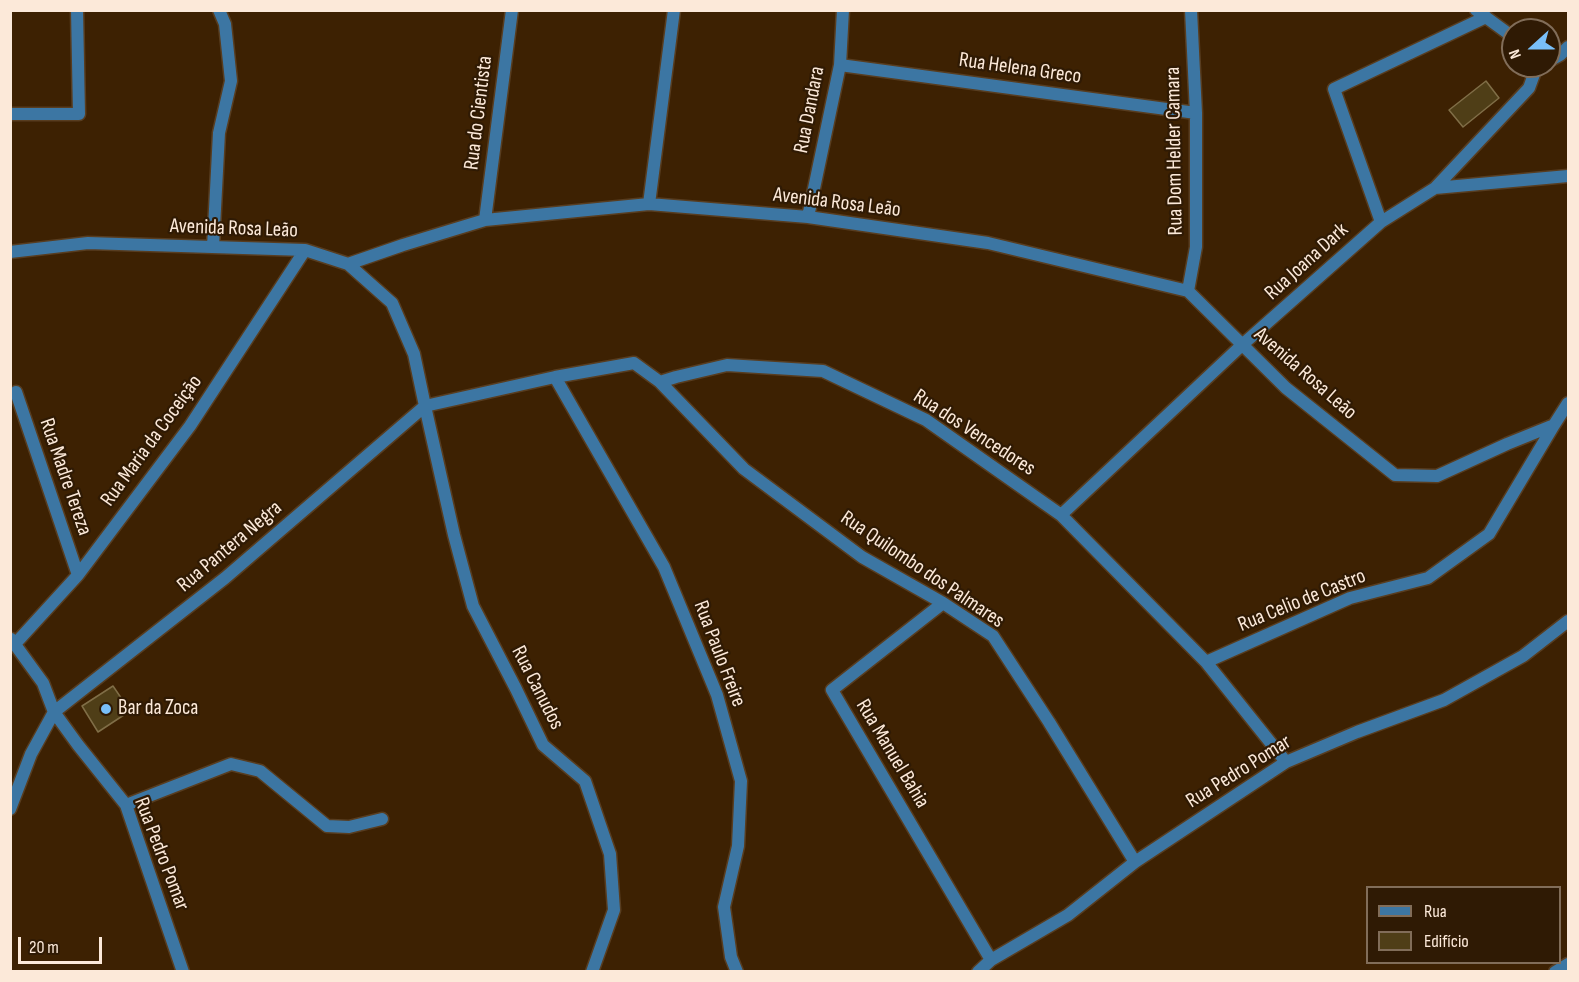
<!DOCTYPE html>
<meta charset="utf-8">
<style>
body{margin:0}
#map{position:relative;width:1579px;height:982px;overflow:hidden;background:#3d2102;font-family:"Sofia Sans Condensed",sans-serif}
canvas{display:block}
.frame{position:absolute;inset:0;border:12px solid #fce9d9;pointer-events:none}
.legend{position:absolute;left:1366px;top:886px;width:195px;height:78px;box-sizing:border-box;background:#2f1a04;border:2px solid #816d59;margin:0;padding:8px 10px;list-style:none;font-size:18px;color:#fce9d9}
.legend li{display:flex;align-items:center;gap:12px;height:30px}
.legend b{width:30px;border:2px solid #816d59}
.north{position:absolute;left:1501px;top:18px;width:60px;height:60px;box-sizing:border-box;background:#2f1a04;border:2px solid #816d59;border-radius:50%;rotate:249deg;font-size:16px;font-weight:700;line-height:24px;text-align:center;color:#fce9d9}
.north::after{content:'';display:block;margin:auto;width:21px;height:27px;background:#79bff8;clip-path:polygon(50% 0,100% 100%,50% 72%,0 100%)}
.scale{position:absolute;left:18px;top:937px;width:84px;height:27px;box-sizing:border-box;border:3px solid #fce9d9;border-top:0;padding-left:8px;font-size:18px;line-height:21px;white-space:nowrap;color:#fce9d9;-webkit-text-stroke:4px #2f1a04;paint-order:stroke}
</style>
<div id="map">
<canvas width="1579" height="982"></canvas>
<div class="frame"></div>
<ul class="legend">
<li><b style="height:8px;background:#3c76a3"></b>Rua</li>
<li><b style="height:16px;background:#4f3e17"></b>Edifício</li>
</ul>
<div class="north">N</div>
<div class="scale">20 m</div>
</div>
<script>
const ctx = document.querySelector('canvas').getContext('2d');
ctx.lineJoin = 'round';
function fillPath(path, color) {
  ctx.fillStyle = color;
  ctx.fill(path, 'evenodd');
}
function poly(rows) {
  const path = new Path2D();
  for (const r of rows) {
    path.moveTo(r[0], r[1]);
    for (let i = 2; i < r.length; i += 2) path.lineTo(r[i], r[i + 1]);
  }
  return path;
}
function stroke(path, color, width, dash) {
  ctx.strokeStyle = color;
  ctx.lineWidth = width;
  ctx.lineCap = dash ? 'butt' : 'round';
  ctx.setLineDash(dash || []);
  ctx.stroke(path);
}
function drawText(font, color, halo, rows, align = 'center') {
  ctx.font = font + ' "Sofia Sans Condensed",sans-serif';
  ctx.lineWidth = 4.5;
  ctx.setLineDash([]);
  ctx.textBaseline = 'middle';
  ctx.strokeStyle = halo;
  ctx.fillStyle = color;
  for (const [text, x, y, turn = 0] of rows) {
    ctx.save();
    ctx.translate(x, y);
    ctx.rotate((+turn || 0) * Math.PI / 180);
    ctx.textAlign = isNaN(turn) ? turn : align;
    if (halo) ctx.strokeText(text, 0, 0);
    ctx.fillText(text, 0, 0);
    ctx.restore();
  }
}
const building = poly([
 [1486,81,1499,98,1463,127,1449,110,1486,81],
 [113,686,130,711,98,732,82,706,113,686]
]);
fillPath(building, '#4f3e17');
stroke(building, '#806e47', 1.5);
const street = poly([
 [1476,10,1513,37],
 [1549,61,1560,55,1568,47],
 [840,65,1196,113],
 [10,114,79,114,77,10],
 [1435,188,1529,88,1537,66],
 [649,204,674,10],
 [808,217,840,65,843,10],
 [485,220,512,10],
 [1381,222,1334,89,1486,17],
 [213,247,219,133,231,81,225,24,219,10],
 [10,252,88,243,305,250,348,264,403,245,485,220,649,204,808,217,988,243,1188,291,1286,388,1395,475,1437,476,1507,444,1554,425,1568,403],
 [348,264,392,303,414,354,425,406,555,377,634,363,660,382,676,377,727,365,823,371,926,420,1061,515,1206,662,1286,762],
 [1188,291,1196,247,1196,113,1191,10],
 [555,377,664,567,717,695,741,781,738,846,724,907,731,957,737,972],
 [660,382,744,469,862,557,943,603,993,636,1049,722,1135,862],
 [16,392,78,575],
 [1061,515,1242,345,1381,222,1435,188,1568,176],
 [943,603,832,690,991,960],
 [11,639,43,683,54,712,78,745,126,805,183,972],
 [15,644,78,575,190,426,305,250],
 [1206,662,1350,598,1428,578,1489,534,1554,425],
 [126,805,231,764,260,771,327,826,349,827,382,819],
 [10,809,31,754,54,712,225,578,425,406,454,535,473,606,516,689,543,745,585,781,610,854,614,910,592,972],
 [978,972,991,960,1068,915,1135,862,1286,762,1357,732,1444,700,1523,656,1568,621],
 [1555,972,1568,964]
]);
stroke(street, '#583d20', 15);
stroke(street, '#3c76a3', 12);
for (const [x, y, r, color] of [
 [106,709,6,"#79bff8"]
]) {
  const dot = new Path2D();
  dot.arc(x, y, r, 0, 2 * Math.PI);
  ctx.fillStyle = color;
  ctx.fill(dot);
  stroke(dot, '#2f1a04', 2);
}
drawText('21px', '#fce9d9', '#2f1a04', [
 ["Rua Helena Greco",1020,69,8],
 ["Rua Dandara",810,110,-79],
 ["Rua do Cientista",479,113,-83],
 ["Rua Dom Helder Camara",1175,151,-91],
 ["Avenida Rosa Leão",837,203,7],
 ["Avenida Rosa Leão",234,229,2],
 ["Rua Joana Dark",1307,262,-42],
 ["Avenida Rosa Leão",1305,374,41],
 ["Rua dos Vencedores",974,433,33],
 ["Rua Maria da Coceição",152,441,-54],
 ["Rua Madre Tereza",65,477,71],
 ["Rua Pantera Negra",230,547,-40],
 ["Rua Quilombo dos Palmares",922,570,34],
 ["Rua Celio de Castro",1302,601,-22],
 ["Rua Paulo Freire",719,654,69],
 ["Rua Canudos",537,688,63],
 ["Rua Manuel Bahia",892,754,59],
 ["Rua Pedro Pomar",1239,772,-32],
 ["Rua Pedro Pomar",161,854,69]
]);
drawText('21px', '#fce9d9', '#2f1a04', [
 ["Bar da Zoca",118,709]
], 'left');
</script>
